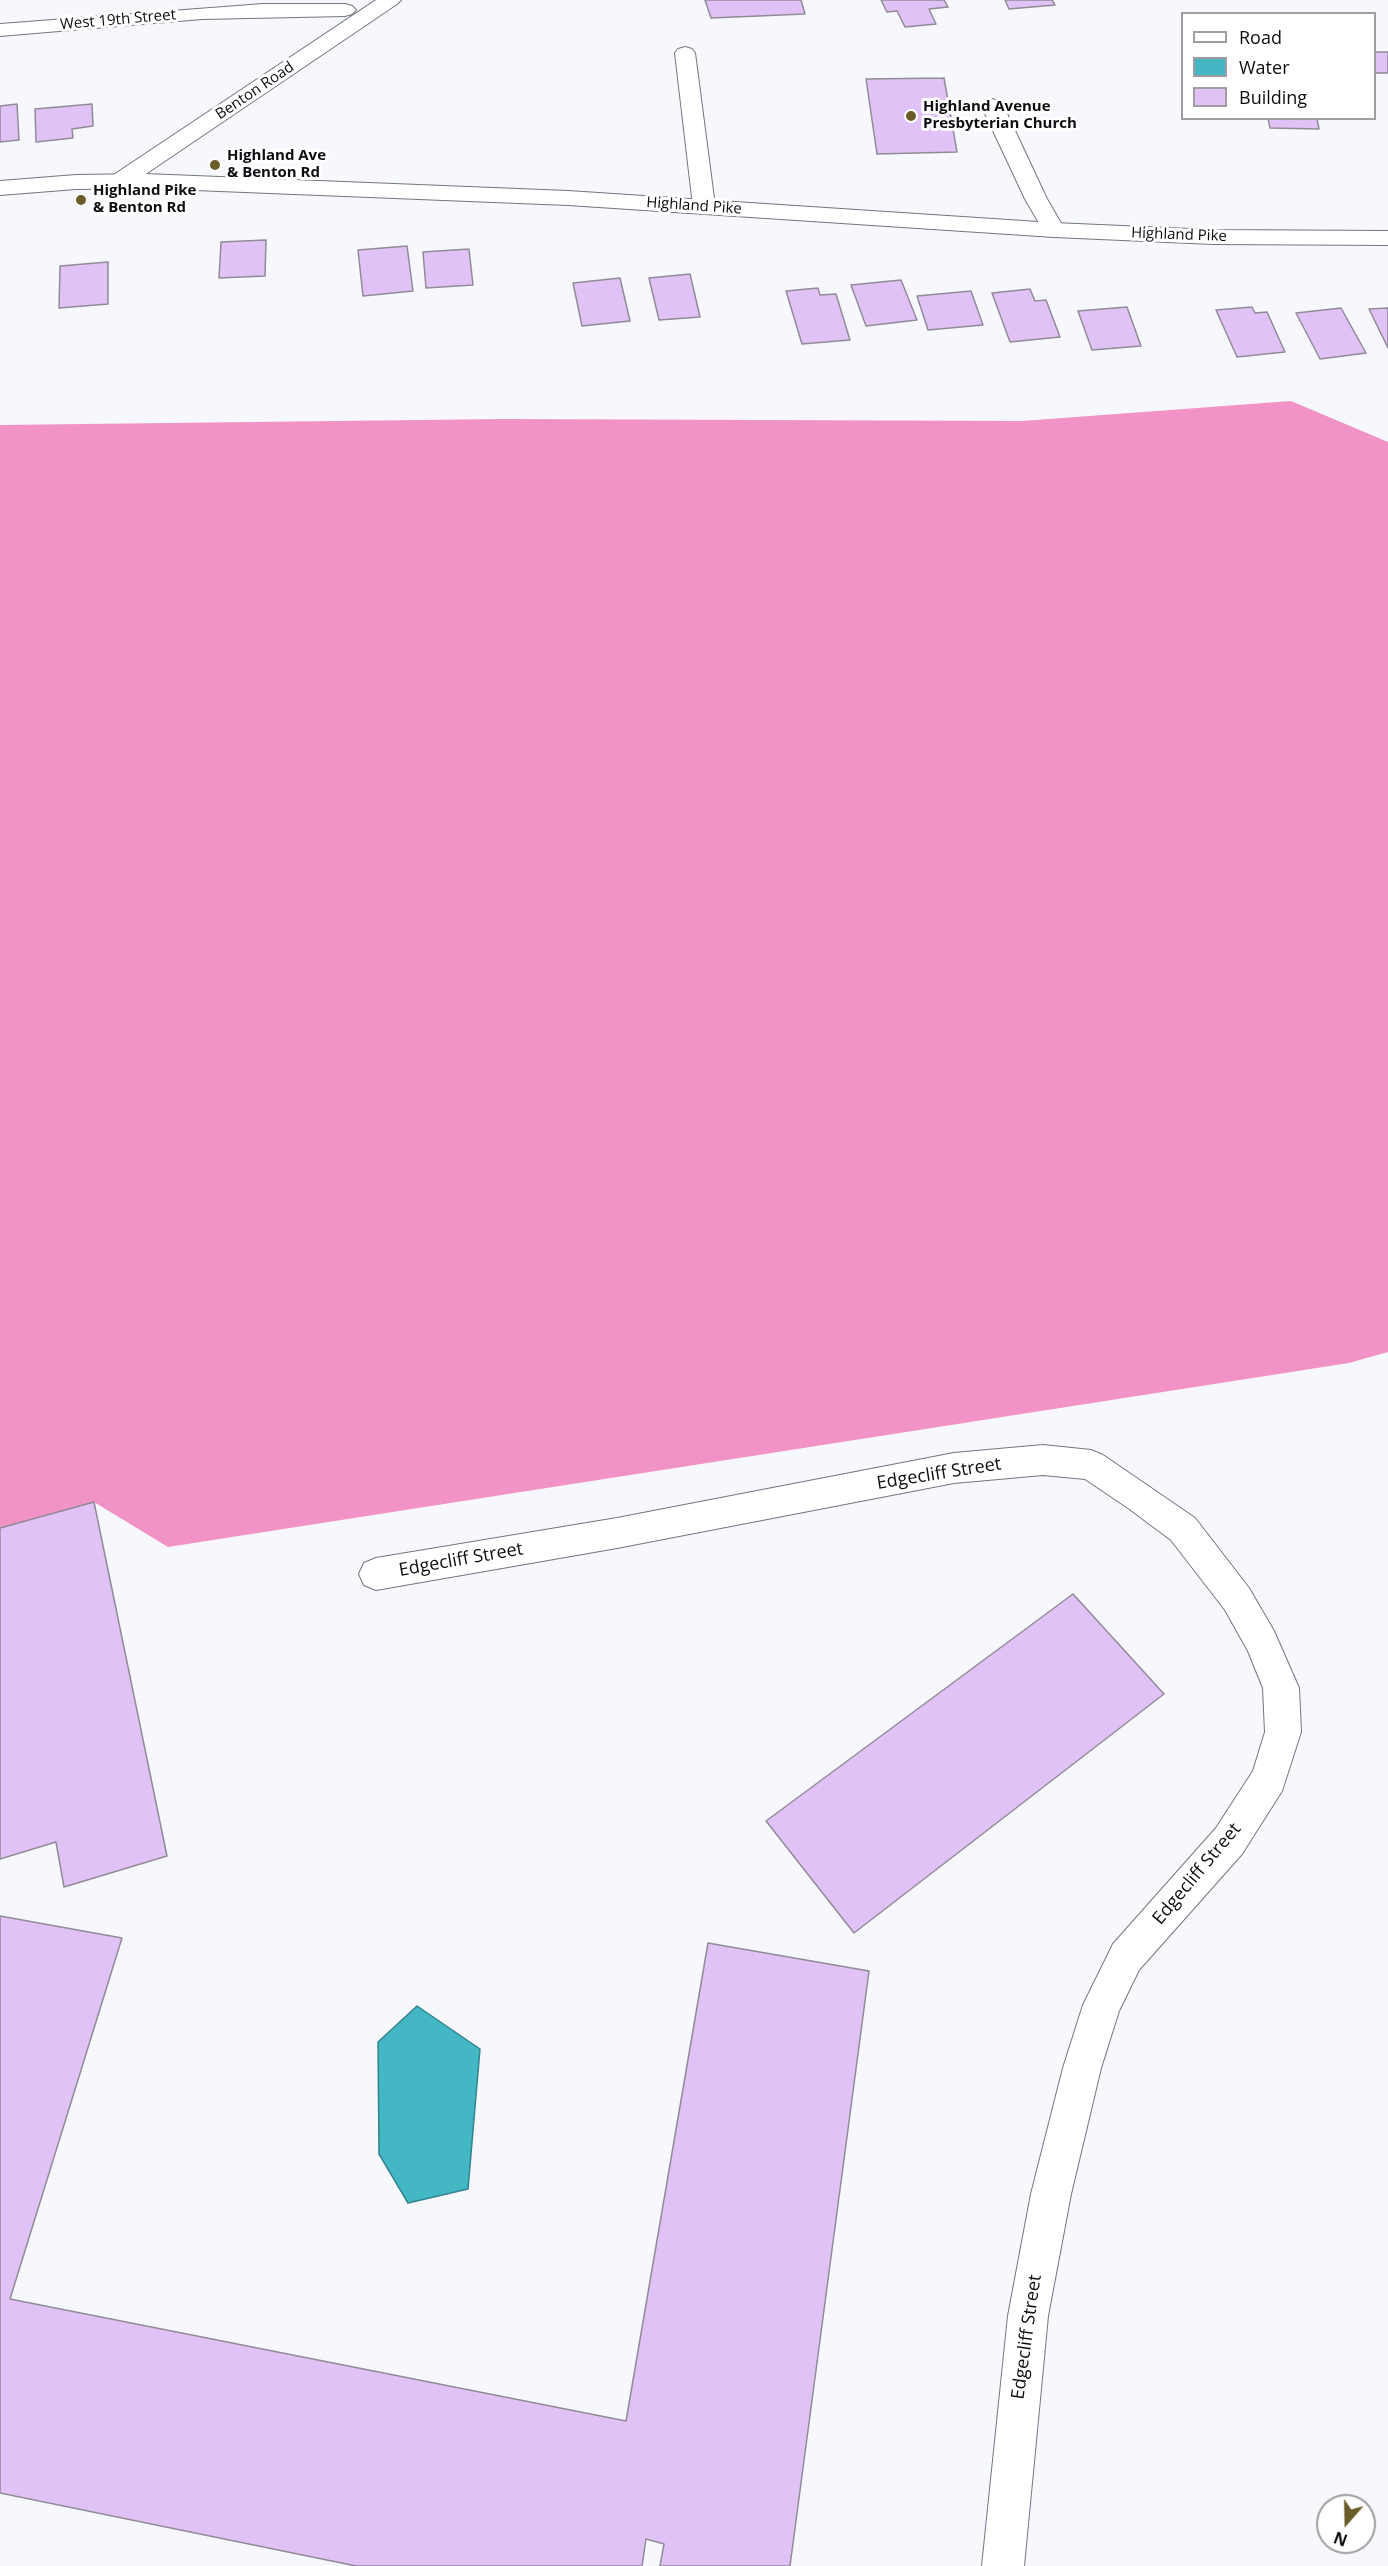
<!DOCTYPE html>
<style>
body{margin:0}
#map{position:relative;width:1388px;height:2566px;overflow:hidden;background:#f7f8fd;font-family:"Open Sans",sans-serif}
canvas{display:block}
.legend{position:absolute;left:1181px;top:12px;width:195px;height:108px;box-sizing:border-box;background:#fff;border:2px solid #9e9ea0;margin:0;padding:8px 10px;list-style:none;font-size:18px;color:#0c0c11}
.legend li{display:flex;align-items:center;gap:12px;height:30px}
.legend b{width:30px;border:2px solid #9e9ea0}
.north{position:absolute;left:1316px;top:2494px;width:60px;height:60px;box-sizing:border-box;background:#fff;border:2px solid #9e9ea0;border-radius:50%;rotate:200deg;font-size:16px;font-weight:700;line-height:24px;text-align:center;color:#0c0c11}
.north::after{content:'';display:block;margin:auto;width:21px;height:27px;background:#6c5c29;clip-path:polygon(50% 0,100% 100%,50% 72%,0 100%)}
</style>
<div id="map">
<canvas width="1388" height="2566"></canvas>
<ul class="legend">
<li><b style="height:8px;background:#fff"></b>Road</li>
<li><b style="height:16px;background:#44b7c5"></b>Water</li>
<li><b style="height:16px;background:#e1c2f6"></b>Building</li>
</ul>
<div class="north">N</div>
</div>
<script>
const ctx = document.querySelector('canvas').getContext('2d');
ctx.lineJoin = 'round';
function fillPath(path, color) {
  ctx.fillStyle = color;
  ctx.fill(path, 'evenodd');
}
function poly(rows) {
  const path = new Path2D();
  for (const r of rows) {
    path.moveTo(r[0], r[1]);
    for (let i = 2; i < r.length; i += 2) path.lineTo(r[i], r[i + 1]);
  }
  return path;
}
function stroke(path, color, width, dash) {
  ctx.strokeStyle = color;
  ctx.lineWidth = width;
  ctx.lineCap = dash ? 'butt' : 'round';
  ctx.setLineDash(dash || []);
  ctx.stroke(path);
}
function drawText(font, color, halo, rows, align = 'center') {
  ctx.font = font + ' "Open Sans",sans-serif';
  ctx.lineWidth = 6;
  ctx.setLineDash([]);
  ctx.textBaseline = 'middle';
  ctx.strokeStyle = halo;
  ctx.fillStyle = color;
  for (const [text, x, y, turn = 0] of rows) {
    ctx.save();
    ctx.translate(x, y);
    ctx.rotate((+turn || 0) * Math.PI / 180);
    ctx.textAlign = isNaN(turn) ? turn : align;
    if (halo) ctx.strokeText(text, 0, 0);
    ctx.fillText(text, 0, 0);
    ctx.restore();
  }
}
fillPath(poly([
 [1291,401,1388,442,1388,1352,1349,1363,168,1547,94,1502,0,1528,0,425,503,419,1022,421]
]), '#f193c6');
const water = poly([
 [417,2006,480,2049,468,2189,408,2203,379,2154,378,2042,417,2006]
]);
fillPath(water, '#44b7c5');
stroke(water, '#33848f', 1.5);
const building = poly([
 [705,0,801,0,805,14,711,18,705,0],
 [881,0,944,0,948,7,929,9,936,24,905,27,897,11,887,12,881,0],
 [1005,0,1052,0,1055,5,1009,9,1005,0],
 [1374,52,1388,52,1388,73,1374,73,1374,52],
 [944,78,957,152,877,154,866,79,944,78],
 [17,104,19,140,0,142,0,106,17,104],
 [92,104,93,126,72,129,73,138,36,142,35,109,92,104],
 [1268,118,1317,118,1319,129,1270,128,1268,118],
 [266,240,265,276,219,278,221,242,266,240],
 [407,246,413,291,363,296,358,250,407,246],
 [469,249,473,285,426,288,423,252,469,249],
 [108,262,108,304,59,308,60,266,108,262],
 [690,274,700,317,659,320,649,278,690,274],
 [620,278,630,321,582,326,573,283,620,278],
 [901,280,917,320,866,326,851,285,901,280],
 [818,288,820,295,836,294,850,340,802,344,786,291,818,288],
 [1030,289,1035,301,1046,300,1060,337,1010,342,992,293,1030,289],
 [971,291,983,325,928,330,917,296,971,291],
 [1127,307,1141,346,1092,350,1078,311,1127,307],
 [1252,307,1255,313,1267,312,1285,352,1237,357,1216,310,1252,307],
 [1341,308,1366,353,1320,359,1296,313,1341,308],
 [1388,308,1388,348,1369,309,1388,308],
 [94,1502,167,1856,64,1887,56,1842,0,1859,0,1528,94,1502],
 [1073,1594,1164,1694,854,1933,766,1821,1073,1594],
 [0,1916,122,1938,10,2299,626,2421,708,1943,869,1971,790,2566,660,2566,664,2544,646,2539,642,2566,356,2566,0,2493,0,1916]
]);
fillPath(building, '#e1c2f6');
stroke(building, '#918b96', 1.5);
const lane = poly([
 [685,47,692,49,695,53,715,206,712,211,704,213,696,211,693,206,675,53,678,49,685,47],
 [992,99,999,101,1003,105,1047,199,1065,230,1062,235,1054,237,1046,235,1025,199,981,105,985,101,992,99],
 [1043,1445,1091,1450,1103,1455,1195,1518,1249,1588,1274,1631,1299,1688,1301,1732,1282,1791,1242,1854,1139,1970,1119,2011,1101,2068,1071,2194,1048,2316,1024,2566,982,2566,1008,2316,1031,2194,1063,2068,1083,2005,1113,1944,1216,1828,1253,1771,1265,1732,1263,1688,1248,1651,1225,1610,1171,1540,1128,1508,1085,1479,1043,1475,954,1483,617,1548,376,1590,364,1585,359,1574,364,1563,376,1558,617,1518,954,1453,1043,1445]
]);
const street = poly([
 [376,0,401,0,397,4,128,186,120,188,112,186,109,181,112,176,376,0],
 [263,4,345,4,352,6,356,10,352,14,345,16,202,19,0,36,0,24,263,4]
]);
const secondary = poly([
 [145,174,568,191,1054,223,1213,230,1388,231,1388,245,1213,244,1054,237,568,205,145,188,76,189,0,195,0,181,76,175,145,174]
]);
stroke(lane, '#737580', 2);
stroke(street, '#737580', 2);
stroke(secondary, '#737580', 2);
fillPath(lane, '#fff');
fillPath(street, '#fff');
fillPath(secondary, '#fff');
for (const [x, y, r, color] of [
 [911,116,6,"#6c5c29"],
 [215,165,6,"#6c5c29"],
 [81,200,6,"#6c5c29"]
]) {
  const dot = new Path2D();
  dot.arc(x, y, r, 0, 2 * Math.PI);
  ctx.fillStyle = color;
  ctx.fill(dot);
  stroke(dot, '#fff', 2);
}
drawText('15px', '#0c0c11', '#fff', [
 ["West 19th Street",118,20,-5],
 ["Benton Road",255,91,-34],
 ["Highland Pike",694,206,4],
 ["Highland Pike",1179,235,2]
]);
drawText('bold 15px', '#0c0c11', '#fff', [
 ["Highland Avenue",923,107],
 ["Presbyterian Church",923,124],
 ["Highland Ave",227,156],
 ["& Benton Rd",227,173],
 ["Highland Pike",93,191],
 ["& Benton Rd",93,208]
], 'left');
drawText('18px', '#0c0c11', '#fff', [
 ["Edgecliff Street",939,1474,-9],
 ["Edgecliff Street",461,1560,-10],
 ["Edgecliff Street",1197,1874,-50],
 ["Edgecliff Street",1027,2337,-82]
]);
</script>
